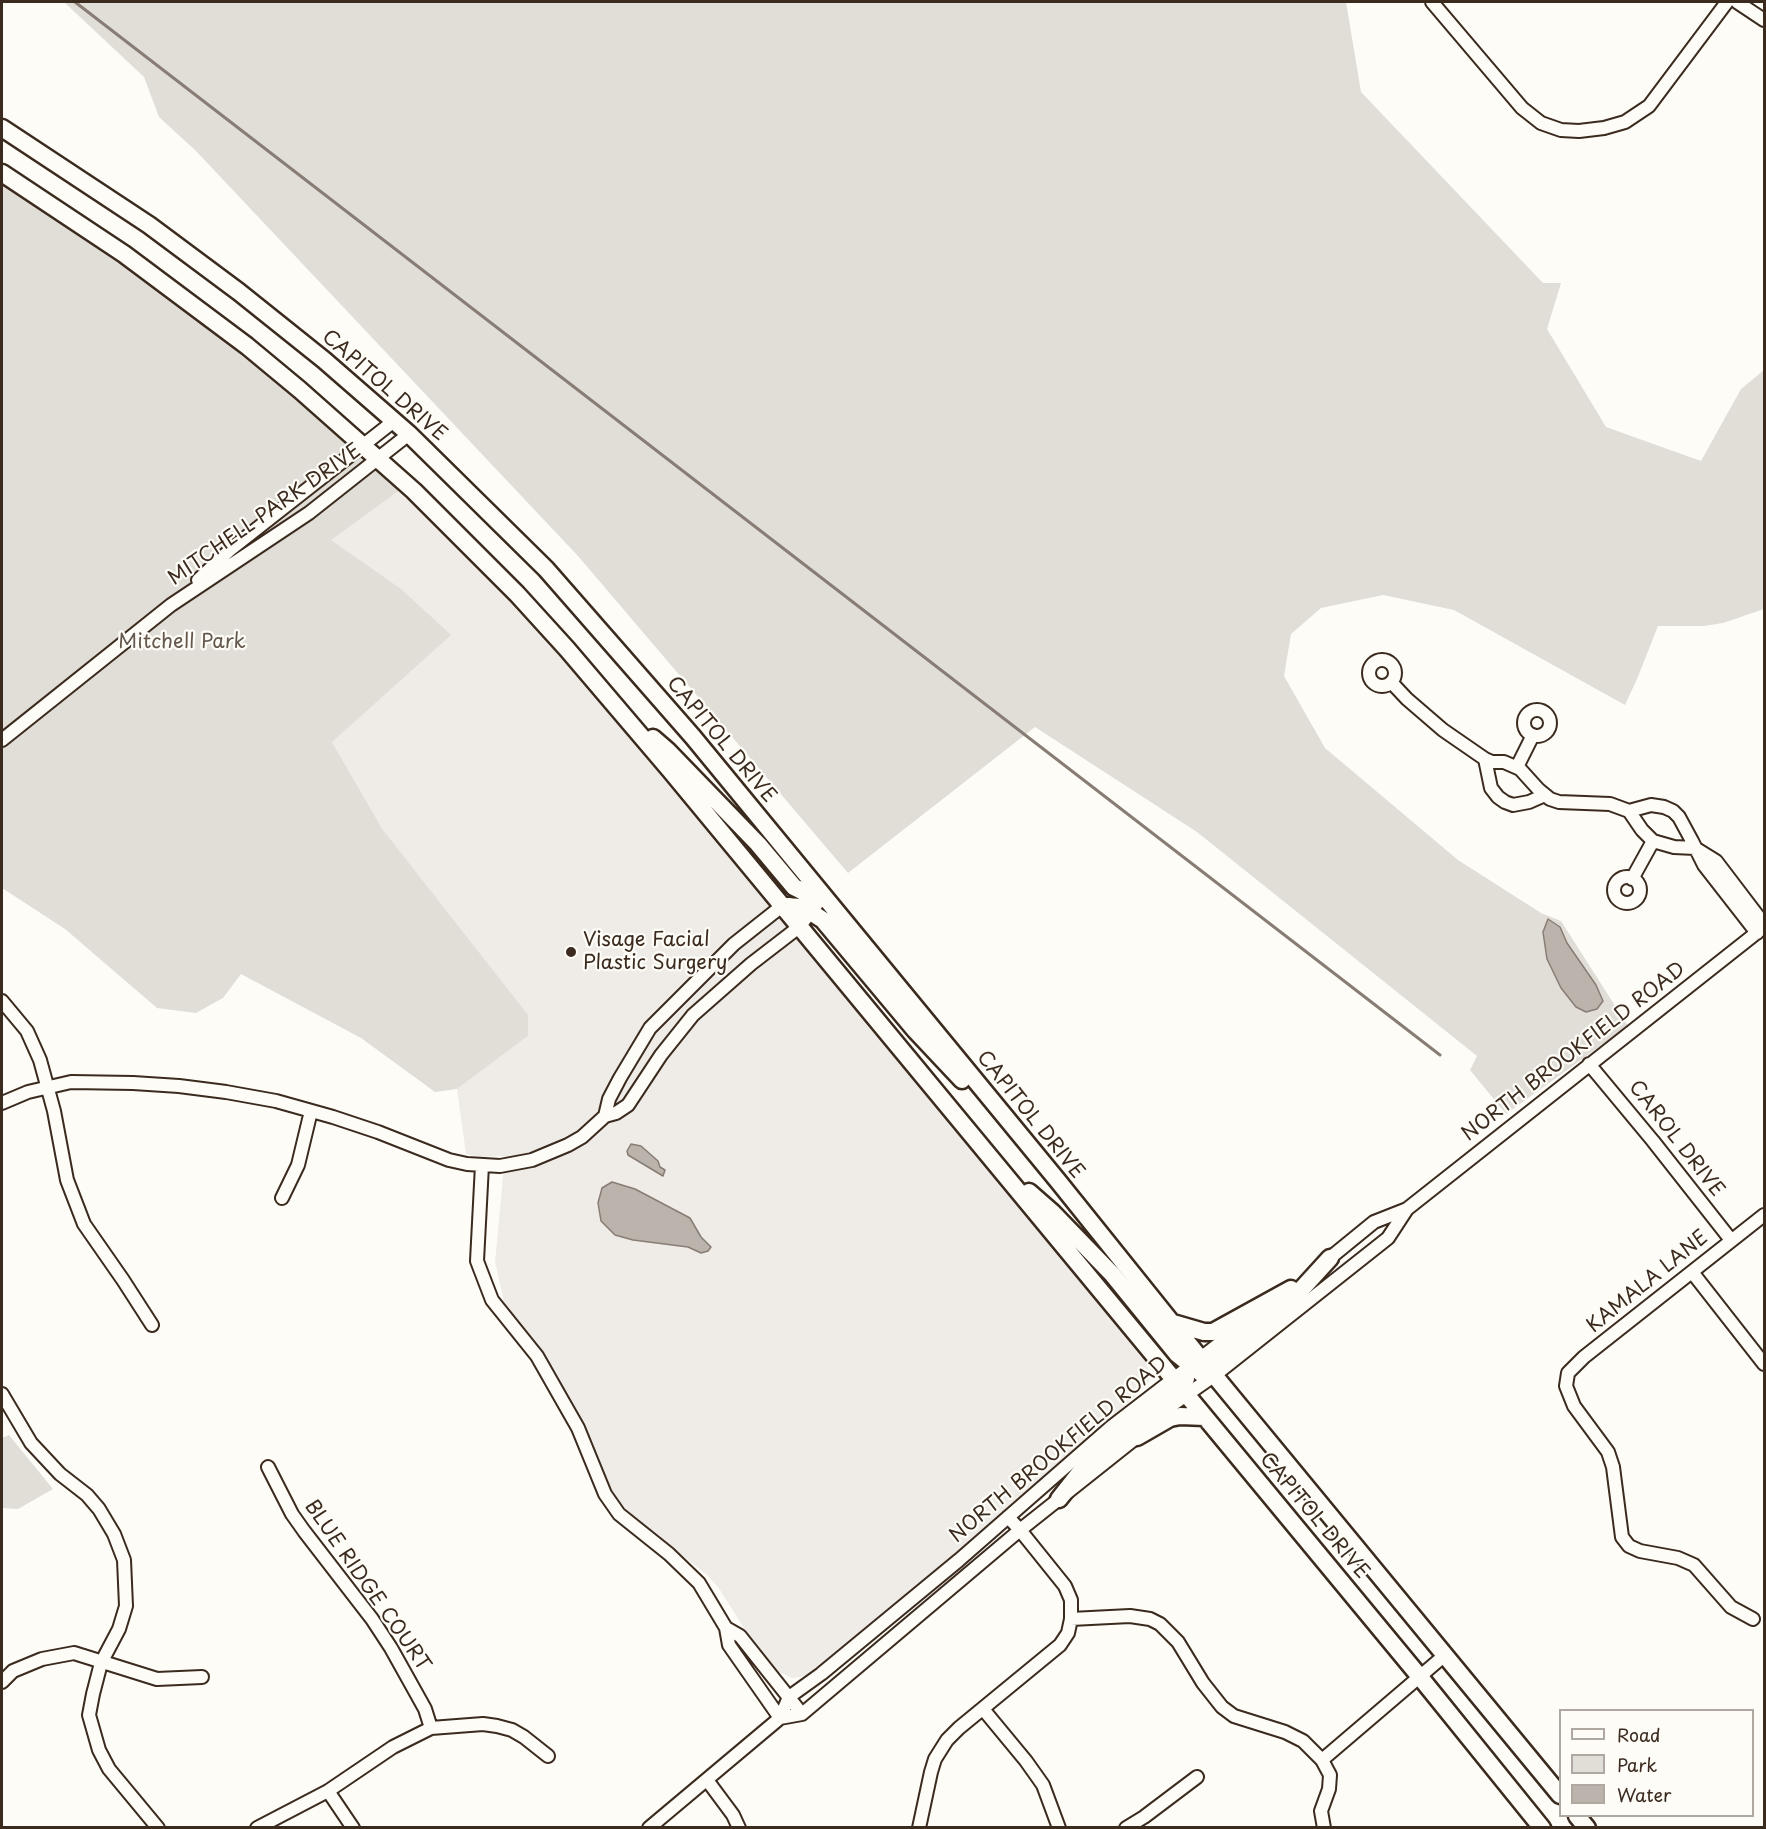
<!DOCTYPE html>
<style>
body{margin:0}
#map{position:relative;width:1766px;height:1829px;overflow:hidden;background:#fdfcf7;font-family:"Playpen Sans",sans-serif}
canvas{display:block}
.frame{position:absolute;inset:0;border:3px solid #3b2a1e;pointer-events:none}
.legend{position:absolute;left:1559px;top:1709px;width:195px;height:108px;box-sizing:border-box;background:#fdfcf7;border:2px solid #afa8a0;margin:0;padding:8px 10px;list-style:none;font-size:18px;color:#3b2a1e}
.legend li{display:flex;align-items:center;gap:12px;height:30px}
.legend b{width:30px;border:2px solid #afa8a0}
</style>
<div id="map">
<canvas width="1766" height="1829"></canvas>
<div class="frame"></div>
<ul class="legend">
<li><b style="height:8px;background:#fdfcf7"></b>Road</li>
<li><b style="height:16px;background:#e1ded7"></b>Park</li>
<li><b style="height:16px;background:#bbb4ad"></b>Water</li>
</ul>
</div>
<script>
const ctx = document.querySelector('canvas').getContext('2d');
ctx.lineJoin = 'round';
function fillPath(path, color) {
  ctx.fillStyle = color;
  ctx.fill(path, 'evenodd');
}
function poly(rows) {
  const path = new Path2D();
  for (const r of rows) {
    if (r.length === 3) {
      path.moveTo(r[0] + r[2], r[1]);
      path.arc(r[0], r[1], r[2], 0, 2 * Math.PI);
      continue;
    }
    path.moveTo(r[0], r[1]);
    for (let i = 2; i < r.length; i += 2) path.lineTo(r[i], r[i + 1]);
  }
  return path;
}
function stroke(path, color, width, dash) {
  ctx.strokeStyle = color;
  ctx.lineWidth = width;
  ctx.lineCap = dash ? 'butt' : 'round';
  ctx.setLineDash(dash || []);
  ctx.stroke(path);
}
function drawText(font, color, halo, rows, align = 'center') {
  ctx.font = font + ' "Playpen Sans",sans-serif';
  ctx.lineWidth = 4.5;
  ctx.setLineDash([]);
  ctx.textBaseline = 'middle';
  ctx.strokeStyle = halo;
  ctx.fillStyle = color;
  for (const [text, x, y, turn = 0] of rows) {
    ctx.save();
    ctx.translate(x, y);
    ctx.rotate((+turn || 0) * Math.PI / 180);
    ctx.textAlign = isNaN(turn) ? turn : align;
    if (halo) ctx.strokeText(text, 0, 0);
    ctx.fillText(text, 0, 0);
    ctx.restore();
  }
}
fillPath(poly([
 [400,490,527,615,635,738,1146,1363,1150,1373,1149,1382,1141,1391,1054,1469,963,1547,810,1673,801,1677,792,1678,775,1670,758,1650,718,1587,707,1575,635,1518,614,1496,606,1481,584,1428,564,1389,546,1360,504,1302,495,1262,505,1156,482,1157,466,1154,457,1089,528,1036,383,830,332,742,331,539]
]), '#efece7');
fillPath(poly([
 [64,2,1346,2,1361,92,1543,283,1561,283,1547,329,1606,427,1701,461,1741,389,1764,370,1764,609,1723,623,1704,626,1658,626,1637,679,1625,705,1454,610,1383,595,1321,608,1291,634,1284,676,1325,748,1458,860,1541,913,1561,921,1628,1026,1506,1114,1470,1070,1477,1056,1197,832,1035,727,848,873,578,556,196,151,159,117,144,77],
 [2,182,118,260,232,345,327,425,400,490,331,540,401,589,451,635,332,742,383,830,528,1015,528,1036,457,1089,435,1092,361,1038,241,974,223,998,196,1013,157,1008,65,929,2,888],
 [9,1435,53,1489,18,1509,2,1508,2,1438]
]), '#e1ded7');
const water = poly([
 [1548,919,1560,927,1567,943,1596,985,1603,1001,1597,1009,1586,1012,1576,1007,1561,988,1547,959,1543,932,1548,919],
 [631,1144,641,1146,658,1161,660,1167,665,1170,663,1176,628,1155,627,1151,631,1144],
 [612,1182,635,1189,690,1218,701,1237,711,1247,708,1251,701,1253,688,1247,633,1240,615,1235,601,1221,598,1203,602,1188,612,1182]
]);
fillPath(water, '#bbb4ad');
stroke(water, '#887d74', 1.5);
stroke(poly([
 [75,2,1440,1055]
]), '#887d74', 3);
const minor = poly([
 [1432,2,1522,108,1541,123,1561,130,1579,131,1604,128,1625,122,1649,106,1727,2],
 [1737,2,1764,20],
 [198,580,231,549,394,421],
 [1382,673,13],
 [1391,682,1407,699,1443,730,1485,759,1492,762,1504,762,1520,769,1539,790,1550,799,1559,802,1610,804,1629,811,1642,830,1653,841,1674,847,1695,848,1716,861,1764,924],
 [1537,723,13],
 [2,740,171,605,309,513,409,434],
 [1485,759,1491,788,1498,797,1505,802,1513,805,1529,802,1545,795],
 [1517,767,1533,735],
 [1629,811,1651,805,1664,807,1673,811,1679,817,1692,841,1704,865,1757,933],
 [1627,890,13],
 [1632,879,1653,841],
 [2,1001,27,1031,40,1060,54,1111,67,1180,84,1224,123,1280,152,1325],
 [1589,1064,1653,1141,1731,1240],
 [2,1103,28,1092,71,1082,133,1083,179,1086,226,1092,276,1101,333,1117,378,1132,449,1160,467,1164,500,1166,532,1160,568,1145,582,1137,605,1116,616,1113,628,1105,661,1055,693,1015,751,964,799,927,823,896],
 [605,1116,609,1099,620,1078,650,1028,734,944,782,906,789,904],
 [482,1165,477,1261,492,1300,537,1356,578,1428,605,1494,619,1514,669,1554,699,1583,726,1628,729,1645,780,1718],
 [282,1198,298,1165,311,1111],
 [1325,1262,1374,1222,1407,1209,1764,927],
 [1692,1272,1764,1364],
 [2,1394,31,1443,60,1474,87,1495,99,1509,114,1534,124,1560,126,1606,119,1629,101,1663,93,1694,89,1715,99,1750,109,1769,158,1828],
 [268,1467,292,1514,304,1531,372,1619,391,1648,425,1709,431,1728],
 [1071,1619,1130,1616,1150,1619,1160,1624,1178,1642,1203,1683,1222,1707,1234,1716,1285,1732,1303,1741,1322,1760,1330,1775,1329,1789,1321,1811,1324,1828],
 [1753,1619,1731,1607,1694,1565,1678,1558,1640,1551,1629,1546,1622,1537,1613,1467,1608,1452,1574,1406,1566,1386,1568,1373,1584,1357,1764,1215],
 [726,1628,740,1636,802,1714],
 [2,1682,13,1671,42,1659,74,1653,157,1679,202,1677],
 [983,1709,1026,1761,1043,1785,1059,1828],
 [780,1718,802,1714,1020,1530,1137,1437,1172,1405,1215,1375,1388,1238,1407,1209],
 [1322,1760,1445,1655],
 [707,1780,733,1815,739,1828],
 [328,1791,353,1828],
 [257,1828,328,1791,393,1747,431,1728,483,1724,497,1726,512,1730,524,1737,548,1756],
 [649,1828,780,1718,789,1697,821,1674,959,1560,1111,1427,1259,1313],
 [919,1828,931,1772,935,1759,947,1740,959,1728,1060,1645,1068,1633,1071,1619,1071,1600,1065,1586,1020,1530,1008,1517],
 [1126,1828,1144,1817,1197,1777]
]);
const major = poly([
 [2,128,149,225,239,292,324,360,409,434,546,569,693,737,1058,1181,1200,1358,1560,1795],
 [2,173,124,254,247,346,300,390,414,491,517,594,567,649,670,770,1420,1677,1542,1828],
 [653,738,668,751,758,844,794,887,806,893,823,896],
 [782,906,803,907,823,920,915,1030,962,1080],
 [1029,1192,1053,1213,1112,1274,1177,1354,1202,1374,1215,1375],
 [1173,1323,1204,1332,1213,1332,1291,1289],
 [1202,1374,1223,1353,1299,1292,1330,1258],
 [1137,1437,1170,1418,1180,1416,1205,1417],
 [1059,1499,1085,1466,1112,1440,1186,1379],
 [1577,1816,1587,1828]
]);
stroke(minor, '#3b2a1e', 16);
stroke(major, '#3b2a1e', 21);
stroke(minor, '#fdfcf7', 12);
stroke(major, '#fdfcf7', 16);
for (const [x, y, r, color] of [
 [571,952,6,"#3b2a1e"]
]) {
  const dot = new Path2D();
  dot.arc(x, y, r, 0, 2 * Math.PI);
  ctx.fillStyle = color;
  ctx.fill(dot);
  stroke(dot, '#fdfcf7', 2);
}
drawText('20px', '#3b2a1e', '#fdfcf7', [
 ["CAPITOL DRIVE",384,386,41],
 ["MITCHELL PARK DRIVE",265,515,-35],
 ["CAPITOL DRIVE",721,740,50],
 ["NORTH BROOKFIELD ROAD",1574,1052,-38],
 ["CAPITOL DRIVE",1030,1115,51],
 ["CAROL DRIVE",1676,1139,52],
 ["KAMALA LANE",1648,1282,-39],
 ["NORTH BROOKFIELD ROAD",1059,1450,-40],
 ["CAPITOL DRIVE",1314,1516,50],
 ["BLUE RIDGE COURT",367,1586,55]
]);
drawText('20px', '#64574c', '#fdfcf7', [
 ["Mitchell Park",182,642]
]);
drawText('20px', '#3b2a1e', '#fdfcf7', [
 ["Visage Facial",583,940],
 ["Plastic Surgery",583,963]
], 'left');
</script>
